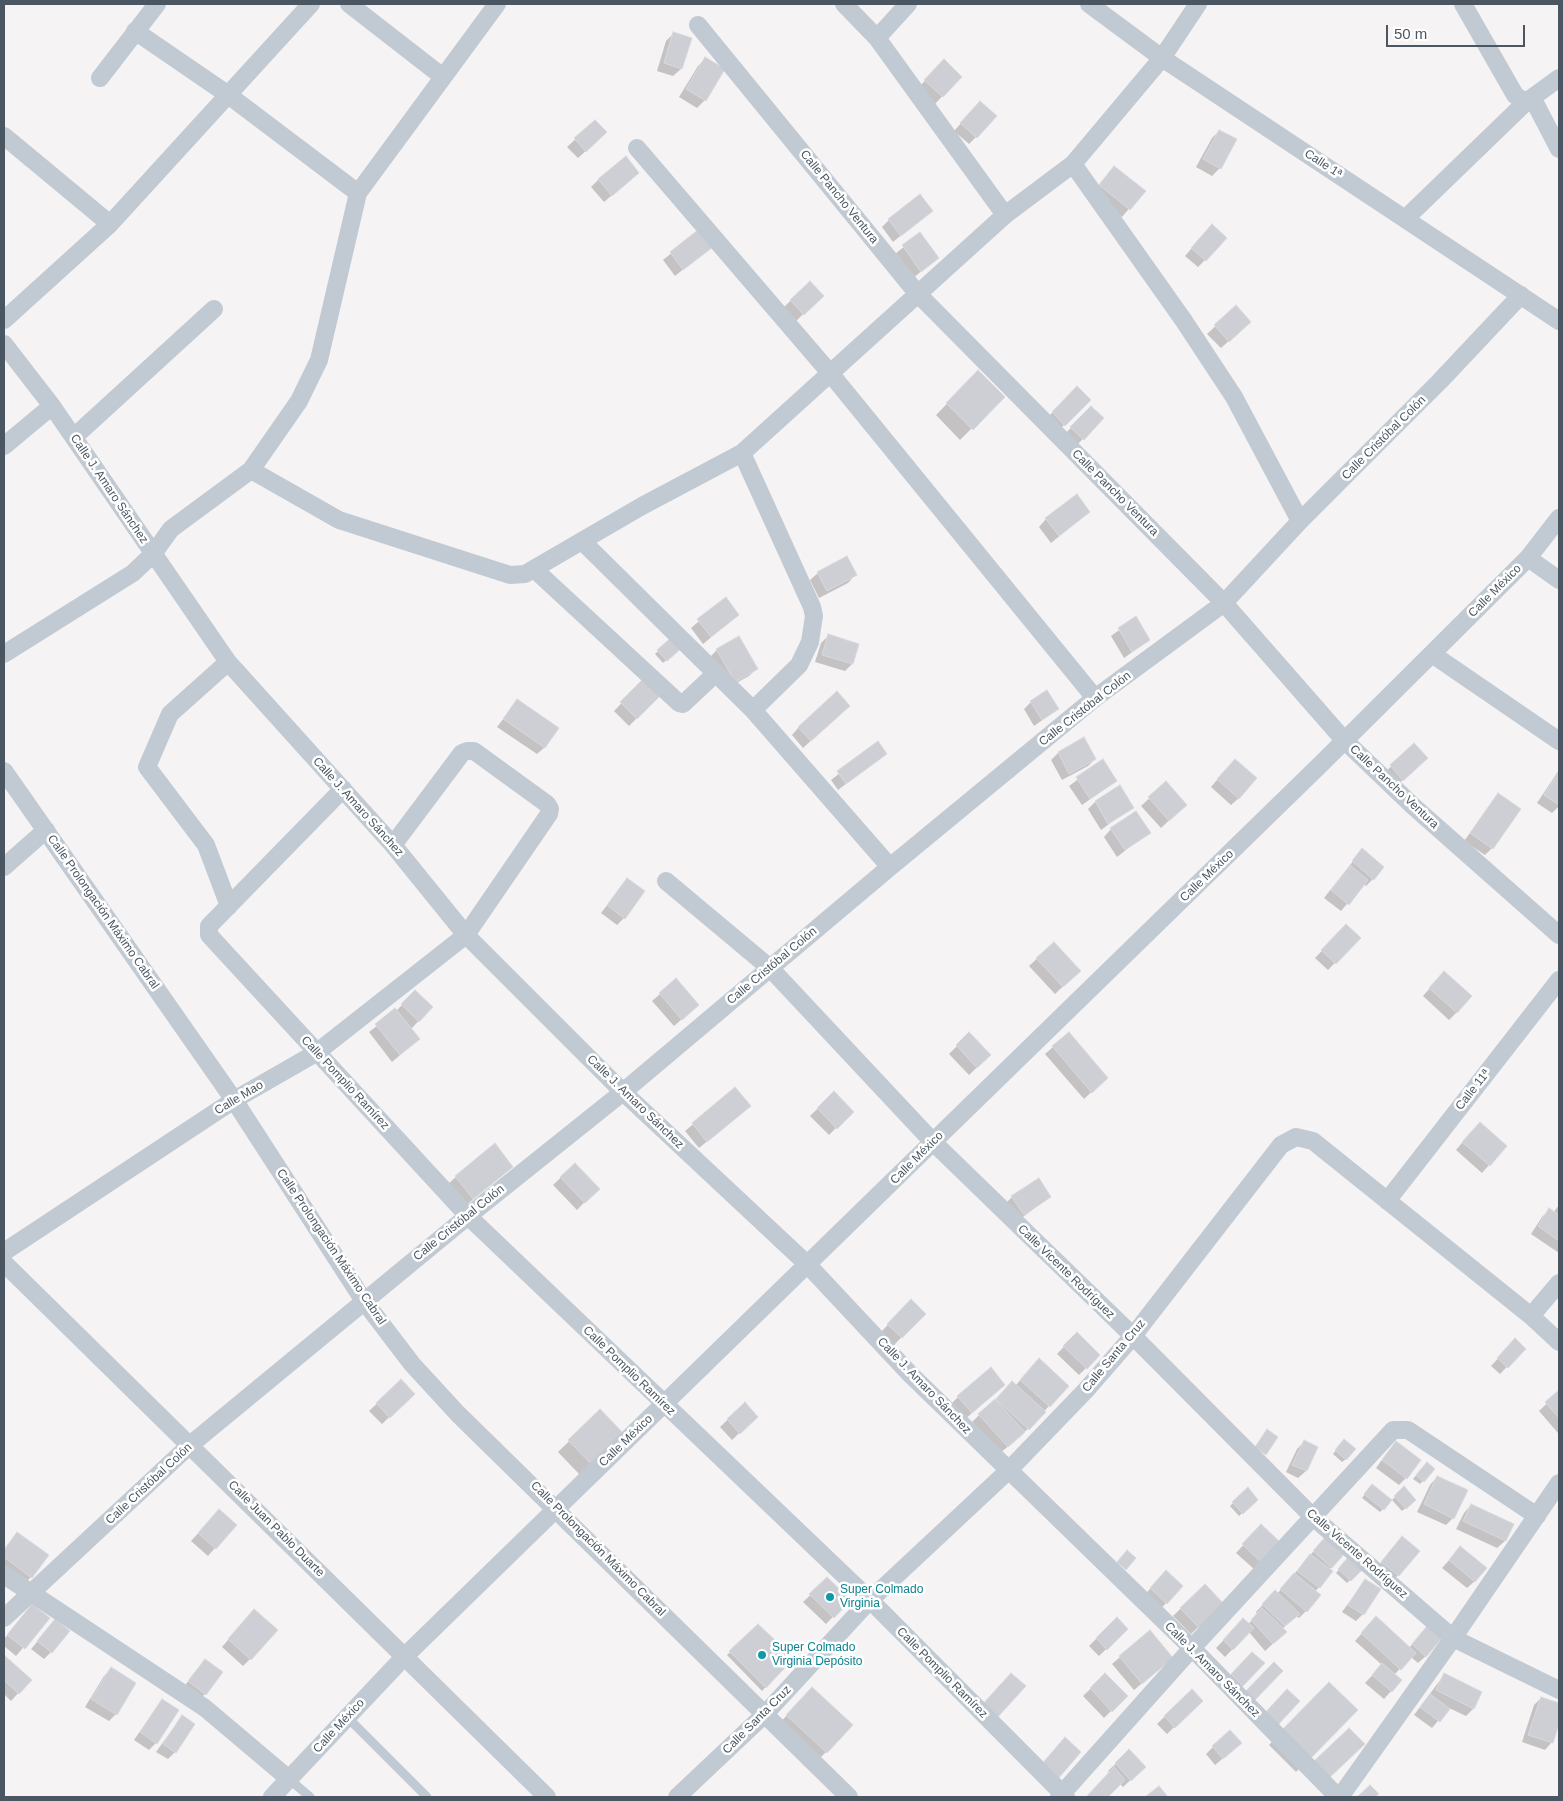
<!DOCTYPE html>
<meta charset="utf-8">
<style>
body{margin:0}
#map{position:relative;width:1563px;height:1801px;overflow:hidden;background:#f5f3f3;font-family:Arial,sans-serif}
canvas{display:block}
.frame{position:absolute;inset:0;border:5px solid #4a5661;pointer-events:none}
.scale{position:absolute;left:1386px;top:25px;width:139px;height:22px;box-sizing:border-box;border:2px solid #4a5661;border-top:0;padding-left:6px;font-size:15px;line-height:18px;white-space:nowrap;color:#4a5661;-webkit-text-stroke:4px #fff;paint-order:stroke}
</style>
<div id="map">
<canvas width="1563" height="1801"></canvas>
<div class="frame"></div>
<div class="scale">50 m</div>
</div>
<script>
const ctx = document.querySelector('canvas').getContext('2d');
ctx.lineJoin = 'round';
function fillPath(path, color) {
  ctx.fillStyle = color;
  ctx.fill(path, 'evenodd');
}
function poly(rows) {
  const path = new Path2D();
  for (const r of rows) {
    path.moveTo(r[0], r[1]);
    for (let i = 2; i < r.length; i += 2) path.lineTo(r[i], r[i + 1]);
  }
  return path;
}
function stroke(path, color, width, dash) {
  ctx.strokeStyle = color;
  ctx.lineWidth = width;
  ctx.lineCap = dash ? 'butt' : 'round';
  ctx.setLineDash(dash || []);
  ctx.stroke(path);
}
function drawText(font, color, halo, rows, align = 'center') {
  ctx.font = font + ' Arial,sans-serif';
  ctx.lineWidth = 5;
  ctx.setLineDash([]);
  ctx.textBaseline = 'middle';
  ctx.strokeStyle = halo;
  ctx.fillStyle = color;
  for (const [text, x, y, turn = 0] of rows) {
    ctx.save();
    ctx.translate(x, y);
    ctx.rotate((+turn || 0) * Math.PI / 180);
    ctx.textAlign = isNaN(turn) ? turn : align;
    if (halo) ctx.strokeText(text, 0, 0);
    ctx.fillText(text, 0, 0);
    ctx.restore();
  }
}
fillPath(poly([
 [674,33,681,69,673,76,657,71,666,41],
 [705,59,723,69,705,100,697,108,679,97,698,66],
 [944,61,960,77,935,104,918,88],
 [973,110,976,137,969,144,954,131],
 [595,121,598,140,578,158,567,147],
 [1219,131,1235,140,1220,168,1212,176,1196,167,1212,138],
 [1114,167,1144,191,1122,217,1092,193],
 [638,173,604,202,591,187,599,179],
 [931,211,893,242,882,227,889,220],
 [699,231,711,247,675,276,663,260],
 [1205,233,1205,260,1198,267,1185,256],
 [920,234,938,258,913,278,895,254],
 [810,282,822,296,796,321,783,308],
 [1236,307,1242,329,1221,348,1207,334],
 [978,372,1003,397,960,440,936,415],
 [1077,388,1089,400,1057,432,1045,420],
 [1091,407,1103,418,1076,446,1064,435],
 [1089,512,1051,543,1039,527,1046,519],
 [846,558,855,575,848,583,819,598,810,580,818,573],
 [725,599,738,615,703,644,691,628],
 [1136,618,1149,640,1124,658,1111,636],
 [828,636,858,645,852,664,845,671,815,662,821,643],
 [673,637,678,650,663,663,655,654],
 [717,650,756,669,749,676,727,688,709,658],
 [645,679,661,694,629,726,614,711],
 [517,701,545,747,537,754,497,727],
 [1031,702,1058,709,1034,726,1024,709],
 [841,713,803,748,792,735,799,727],
 [1084,739,1095,759,1088,766,1062,780,1051,760,1058,753],
 [878,743,885,754,838,790,831,780],
 [1414,745,1419,765,1395,787,1383,774],
 [1103,761,1116,781,1082,805,1069,786],
 [1227,768,1239,798,1231,805,1211,787],
 [1559,770,1559,806,1552,813,1537,803],
 [1166,783,1178,812,1161,828,1141,806],
 [1120,787,1132,807,1101,830,1088,809,1095,802],
 [1498,795,1492,848,1485,855,1464,841],
 [1111,829,1149,832,1117,857,1104,837],
 [1362,850,1373,879,1366,886,1364,884,1341,911,1324,898],
 [627,880,624,918,617,925,601,913],
 [1346,926,1359,938,1328,970,1315,958],
 [1054,943,1072,978,1055,994,1029,966],
 [676,980,690,1012,674,1026,652,1001],
 [1437,980,1457,1012,1449,1020,1423,996],
 [415,992,431,1008,411,1029,419,1039,392,1062,369,1032,396,1011],
 [969,1034,990,1055,969,1075,949,1054],
 [1068,1034,1099,1085,1084,1099,1045,1054],
 [735,1089,742,1113,699,1148,685,1131],
 [834,1093,852,1112,829,1135,810,1116],
 [1472,1131,1505,1147,1482,1173,1456,1150],
 [575,1164,598,1188,577,1210,553,1185],
 [504,1174,465,1206,448,1184,456,1177],
 [1012,1197,1050,1197,1016,1222,1005,1204],
 [1559,1205,1559,1253,1531,1234,1542,1217,1549,1210,1553,1213],
 [911,1301,924,1314,894,1345,881,1332],
 [1077,1333,1099,1355,1079,1375,1057,1354],
 [1515,1340,1524,1349,1500,1374,1491,1366],
 [1032,1367,1049,1406,1021,1436,1000,1453,972,1422,1012,1383,1015,1386],
 [401,1381,413,1394,382,1424,369,1411],
 [996,1392,964,1420,951,1404,958,1397],
 [1559,1392,1559,1432,1558,1433,1539,1411],
 [744,1404,756,1417,732,1440,720,1427],
 [600,1411,623,1435,581,1476,558,1452],
 [1304,1442,1317,1447,1306,1471,1298,1478,1286,1472,1297,1449],
 [1341,1444,1346,1459,1342,1462,1333,1454],
 [1389,1450,1406,1478,1399,1485,1376,1468],
 [1423,1467,1423,1481,1420,1484,1413,1479],
 [1437,1477,1453,1518,1446,1525,1417,1512,1430,1485],
 [1404,1488,1415,1500,1402,1511,1392,1500],
 [1248,1489,1257,1499,1239,1516,1230,1506],
 [1369,1489,1383,1509,1380,1512,1362,1498],
 [1471,1505,1512,1524,1505,1541,1497,1548,1456,1529,1464,1513],
 [212,1518,235,1525,208,1556,191,1541],
 [1261,1526,1279,1543,1254,1569,1236,1553],
 [17,1533,31,1577,24,1584,4,1569,4,1549],
 [1319,1545,1344,1553,1329,1570,1331,1572,1315,1592,1306,1611,1299,1618,1296,1616,1282,1629,1278,1639,1265,1651,1249,1632,1225,1657,1216,1648,1243,1620,1248,1624,1258,1615,1256,1612,1275,1592,1277,1594],
 [1395,1545,1398,1575,1391,1583,1375,1570],
 [1460,1548,1475,1581,1467,1588,1442,1568],
 [1349,1558,1361,1569,1347,1583,1336,1573],
 [827,1579,849,1600,826,1624,803,1602],
 [1158,1579,1166,1603,1159,1611,1144,1596],
 [1365,1580,1363,1614,1356,1621,1342,1612],
 [1205,1585,1222,1604,1191,1634,1173,1616],
 [25,1613,48,1618,16,1656,4,1646,4,1639],
 [247,1618,250,1659,243,1666,222,1647],
 [1116,1619,1127,1629,1099,1656,1089,1646],
 [55,1621,51,1652,44,1659,31,1649],
 [1369,1625,1409,1648,1420,1635,1426,1656,1418,1663,1411,1657,1394,1675,1401,1680,1384,1699,1365,1683,1382,1665,1355,1641],
 [758,1626,793,1658,762,1691,727,1655],
 [1149,1632,1164,1665,1134,1690,1112,1664],
 [1252,1653,1243,1686,1235,1693,1224,1682],
 [4,1657,30,1680,11,1701,4,1694],
 [205,1660,205,1694,198,1701,182,1689],
 [111,1669,116,1714,109,1721,85,1707,104,1676],
 [1105,1675,1126,1696,1104,1718,1083,1696],
 [1444,1675,1473,1709,1466,1716,1449,1708,1432,1728,1414,1715],
 [1329,1683,1357,1710,1296,1772,1269,1745],
 [1191,1691,1201,1701,1167,1734,1157,1724],
 [1541,1698,1559,1704,1559,1720,1552,1742,1545,1750,1522,1742,1534,1705],
 [162,1700,156,1743,149,1750,134,1740],
 [801,1700,826,1752,815,1763,776,1727],
 [182,1716,175,1752,168,1759,156,1752],
 [1213,1747,1233,1750,1215,1765,1206,1754],
 [1129,1751,1137,1774,1123,1787,1120,1784,1107,1797,1087,1797,1110,1773,1108,1771]
]), '#0003');
const building = poly([
 [673,32,692,38,682,69,664,63,673,32],
 [705,57,725,69,706,101,686,89,705,57],
 [944,59,962,77,943,97,924,80,944,59],
 [980,101,997,116,977,138,960,123,980,101],
 [595,120,607,132,586,152,574,138,595,120],
 [1219,130,1237,139,1221,169,1203,159,1219,130],
 [626,156,639,173,612,196,598,179,626,156],
 [1114,166,1146,191,1130,210,1099,185,1114,166],
 [920,194,933,211,901,236,888,219,920,194],
 [1212,224,1227,238,1206,261,1191,248,1212,224],
 [699,229,713,247,683,270,670,252,699,229],
 [920,232,939,258,921,272,902,245,920,232],
 [810,281,824,296,804,315,790,300,810,281],
 [1236,305,1251,322,1229,342,1214,325,1236,305],
 [978,370,1005,397,973,430,946,403,978,370],
 [1077,386,1091,400,1065,426,1052,412,1077,386],
 [1091,406,1104,418,1084,440,1070,427,1091,406],
 [1077,494,1090,512,1059,536,1045,518,1077,494],
 [847,556,857,575,827,591,817,572,847,556],
 [726,597,739,615,711,637,697,619,726,597],
 [1136,616,1150,640,1132,652,1118,628,1136,616],
 [828,634,859,644,853,664,822,655,828,634],
 [673,636,683,647,667,661,657,650,673,636],
 [739,636,758,669,735,682,716,649,739,636],
 [645,677,662,694,637,719,620,702,645,677],
 [1047,690,1059,709,1042,720,1030,701,1047,690],
 [837,691,850,706,811,741,798,727,837,691],
 [517,699,559,728,545,748,503,719,517,699],
 [1084,737,1096,759,1069,774,1058,752,1084,737],
 [878,741,887,754,846,784,837,771,878,741],
 [1414,743,1428,758,1403,781,1390,765,1414,743],
 [1103,759,1117,781,1090,799,1076,777,1103,759],
 [1235,759,1257,778,1239,799,1217,779,1235,759],
 [1559,772,1559,805,1544,795,1559,772],
 [1166,781,1187,805,1169,821,1148,797,1166,781],
 [1120,785,1134,808,1108,824,1095,801,1120,785],
 [1498,793,1521,809,1493,849,1470,833,1498,793],
 [1136,811,1151,833,1125,850,1110,828,1136,811],
 [1362,848,1384,867,1374,880,1352,861,1362,848],
 [1351,866,1368,880,1349,905,1331,890,1351,866],
 [627,878,645,891,625,919,607,905,627,878],
 [1346,924,1361,938,1336,964,1321,950,1346,924],
 [1054,942,1081,971,1063,987,1036,958,1054,942],
 [1444,971,1472,996,1457,1013,1429,988,1444,971],
 [676,978,699,1005,682,1020,659,993,676,978],
 [415,990,433,1007,419,1022,401,1004,415,990],
 [395,1008,420,1039,400,1055,375,1024,395,1008],
 [969,1032,991,1055,977,1068,956,1045,969,1032],
 [1069,1032,1108,1078,1092,1093,1052,1046,1069,1032],
 [735,1087,751,1106,707,1142,692,1123,735,1087],
 [834,1091,854,1112,837,1129,817,1108,834,1091],
 [1480,1122,1507,1146,1490,1166,1462,1142,1480,1122],
 [495,1143,513,1167,473,1199,455,1176,495,1143],
 [575,1163,600,1189,585,1203,560,1177,575,1163],
 [1039,1178,1051,1197,1024,1215,1011,1196,1039,1178],
 [1549,1208,1559,1215,1559,1241,1538,1226,1549,1208],
 [911,1299,926,1314,902,1338,887,1324,911,1299],
 [1077,1332,1100,1355,1087,1369,1063,1346,1077,1332],
 [1515,1338,1526,1349,1508,1368,1497,1358,1515,1338],
 [1039,1358,1069,1386,1050,1407,1020,1380,1039,1358],
 [991,1367,1005,1385,972,1413,957,1396,991,1367],
 [401,1379,415,1394,390,1418,376,1403,401,1379],
 [1012,1381,1046,1412,1029,1430,996,1399,1012,1381],
 [1559,1390,1559,1418,1545,1402,1559,1390],
 [995,1399,1025,1432,1008,1447,978,1414,995,1399],
 [745,1402,758,1417,740,1434,727,1419,745,1402],
 [600,1409,625,1435,593,1466,568,1440,600,1409],
 [1267,1429,1278,1437,1266,1455,1255,1447,1267,1429],
 [1344,1439,1356,1449,1346,1460,1335,1450,1344,1439],
 [1304,1440,1318,1447,1307,1471,1292,1465,1304,1440],
 [1396,1441,1421,1460,1407,1479,1382,1460,1396,1441],
 [1427,1462,1435,1469,1424,1482,1416,1475,1427,1462],
 [1437,1476,1468,1490,1454,1519,1424,1504,1437,1476],
 [1372,1484,1392,1500,1384,1510,1364,1494,1372,1484],
 [1404,1486,1416,1500,1406,1509,1394,1496,1404,1486],
 [1248,1487,1258,1500,1243,1514,1232,1502,1248,1487],
 [1471,1504,1514,1524,1506,1541,1463,1521,1471,1504],
 [219,1509,237,1525,216,1549,198,1533,219,1509],
 [1261,1524,1281,1543,1262,1563,1242,1544,1261,1524],
 [17,1532,49,1555,32,1578,4,1557,4,1550,17,1532],
 [1326,1536,1345,1553,1332,1568,1313,1551,1326,1536],
 [1402,1536,1420,1551,1399,1576,1381,1562,1402,1536],
 [1460,1546,1487,1568,1475,1582,1449,1560,1460,1546],
 [1127,1550,1136,1558,1126,1570,1117,1562,1127,1550],
 [1310,1554,1333,1571,1320,1588,1297,1571,1310,1554],
 [1349,1556,1363,1569,1351,1581,1338,1569,1349,1556],
 [1166,1570,1183,1586,1167,1604,1150,1588,1166,1570],
 [1294,1573,1321,1595,1307,1612,1280,1589,1294,1573],
 [827,1577,851,1600,834,1618,809,1594,827,1577],
 [1365,1579,1381,1589,1364,1615,1348,1605,1365,1579],
 [1205,1584,1224,1604,1199,1628,1180,1608,1205,1584],
 [1275,1590,1300,1614,1285,1626,1262,1604,1275,1590],
 [32,1604,50,1618,25,1649,7,1635,32,1604],
 [1262,1608,1287,1632,1273,1644,1251,1620,1262,1608],
 [254,1609,278,1630,251,1660,228,1639,254,1609],
 [1376,1616,1416,1653,1401,1670,1361,1633,1376,1616],
 [1117,1617,1128,1629,1107,1650,1096,1638,1117,1617],
 [1243,1618,1254,1628,1233,1650,1223,1640,1243,1618],
 [55,1619,70,1631,52,1653,37,1641,55,1619],
 [758,1624,794,1658,766,1688,729,1651,758,1624],
 [1427,1626,1442,1638,1426,1657,1412,1644,1427,1626],
 [1150,1630,1173,1658,1142,1684,1119,1656,1150,1630],
 [1252,1652,1265,1663,1243,1686,1231,1674,1252,1652],
 [4,1655,32,1680,19,1694,4,1680,4,1655],
 [205,1659,223,1672,206,1695,188,1681,205,1659],
 [1274,1662,1283,1671,1251,1704,1242,1695,1274,1662],
 [1382,1663,1402,1680,1392,1692,1372,1675,1382,1663],
 [111,1667,136,1683,117,1715,91,1699,111,1667],
 [1011,1673,1026,1686,996,1719,981,1706,1011,1673],
 [1105,1673,1128,1696,1112,1712,1090,1688,1105,1673],
 [1444,1673,1482,1692,1474,1709,1436,1690,1444,1673],
 [1329,1682,1358,1710,1308,1761,1279,1733,1329,1682],
 [812,1687,853,1725,827,1753,786,1715,812,1687],
 [1192,1689,1203,1701,1175,1728,1164,1716,1192,1689],
 [1287,1689,1300,1701,1276,1727,1263,1715,1287,1689],
 [1430,1694,1450,1709,1440,1722,1420,1707,1430,1694],
 [1541,1697,1559,1703,1559,1724,1553,1743,1528,1735,1541,1697],
 [162,1699,179,1710,157,1744,140,1732,162,1699],
 [182,1715,195,1724,176,1753,163,1744,182,1715],
 [1349,1728,1365,1744,1328,1779,1312,1763,1349,1728],
 [1230,1730,1242,1743,1223,1759,1212,1746,1230,1730],
 [1065,1737,1081,1752,1057,1780,1041,1765,1065,1737],
 [1129,1749,1146,1767,1131,1781,1115,1763,1129,1749],
 [1114,1767,1125,1780,1108,1797,1086,1797,1114,1767],
 [1370,1785,1379,1794,1375,1797,1357,1797,1370,1785],
 [1159,1786,1168,1797,1145,1797,1159,1786]
]);
fillPath(building, '#cdcfd5');
stroke(building, '#d7d9de', 1);
stroke(poly([
 [347,1717,427,1797],
 [289,1779,310,1797]
]), '#c1cad2', 9);
stroke(poly([
 [349,4,443,77],
 [844,4,877,38,1005,215],
 [1089,4,1162,58,1559,321],
 [1463,4,1515,95,1523,101,1535,103,1559,149],
 [698,25,917,293,1224,603,1344,740,1413,806,1559,935],
 [877,38,908,4],
 [100,78,157,4],
 [4,136,110,224],
 [637,148,830,373,1095,698],
 [1073,164,1184,321,1234,397,1300,521],
 [358,193,497,4],
 [1405,219,1526,102,1559,78],
 [4,320,110,224,311,4],
 [4,344,52,406,228,662,393,845,466,935,623,1092,807,1264,910,1374,1192,1648,1338,1797],
 [74,437,214,309],
 [4,446,52,406],
 [742,453,812,607,814,616,810,642,799,665,753,710],
 [251,470,339,520,510,575,525,574,642,506,742,453,1005,215,1073,164,1162,58,1198,4],
 [583,542,753,710,890,867],
 [1528,558,1559,580],
 [534,569,679,703,683,704,715,674],
 [4,654,133,573,153,554,171,529,251,470,299,401,319,360,358,193,227,94,135,31],
 [1432,654,1559,741],
 [228,662,170,714,147,767,206,845,229,906],
 [4,771,234,1100,364,1301,412,1364,458,1414,849,1797],
 [343,789,209,926,209,935,468,1216,870,1600,1066,1797],
 [4,867,46,830],
 [666,881,770,968,933,1142,1133,1336,1313,1517,1453,1638,1559,1690],
 [1387,1201,1559,980],
 [4,1252,234,1100,316,1053,466,935,549,814,550,809,547,804,474,751,467,751,462,753,393,845],
 [4,1263,547,1797],
 [1531,1316,1559,1283],
 [4,1575,205,1708,289,1779],
 [4,1618,190,1445,468,1216,623,1092,890,867,1095,698,1224,603,1300,521,1440,381,1521,295],
 [272,1797,405,1656,1322,763,1528,558,1559,518],
 [677,1797,765,1714,870,1600,1008,1471,1086,1390,1133,1336,1281,1145,1296,1137,1313,1141,1531,1316,1559,1342],
 [1059,1797,1192,1648,1393,1430,1408,1430,1537,1516],
 [1340,1797,1453,1638,1559,1483]
]), '#c1cad2', 18);
for (const [x, y, r, color] of [
 [830,1597,5,"#0f9aa8"],
 [762,1655,5,"#0f9aa8"]
]) {
  const dot = new Path2D();
  dot.arc(x, y, r, 0, 2 * Math.PI);
  ctx.fillStyle = color;
  ctx.fill(dot);
  stroke(dot, '#fff', 2);
}
drawText('12px', '#4a5661', '#fff', [
 ["Calle 1ª",1323,164,33],
 ["Calle Pancho Ventura",839,197,51],
 ["Calle Cristóbal Colón",1384,438,-45],
 ["Calle J. Amaro Sánchez",109,489,56],
 ["Calle Pancho Ventura",1115,493,45],
 ["Calle México",1495,591,-45],
 ["Calle Cristóbal Colón",1085,709,-38],
 ["Calle Pancho Ventura",1394,787,43],
 ["Calle J. Amaro Sánchez",358,807,48],
 ["Calle México",1207,876,-44],
 ["Calle Prolongación Máximo Cabral",103,912,55],
 ["Calle Cristóbal Colón",772,966,-40],
 ["Calle Pomplio Ramírez",345,1083,47],
 ["Calle 11ª",1473,1090,-52],
 ["Calle Mao",239,1098,-31],
 ["Calle J. Amaro Sánchez",635,1102,44],
 ["Calle México",917,1158,-45],
 ["Calle Cristóbal Colón",459,1223,-39],
 ["Calle Prolongación Máximo Cabral",331,1247,56],
 ["Calle Vicente Rodríguez",1066,1272,44],
 ["Calle Santa Cruz",1114,1356,-50],
 ["Calle Pomplio Ramírez",629,1371,44],
 ["Calle J. Amaro Sánchez",924,1386,46],
 ["Calle México",626,1441,-44],
 ["Calle Cristóbal Colón",149,1484,-43],
 ["Calle Juan Pablo Duarte",276,1529,45],
 ["Calle Prolongación Máximo Cabral",598,1549,45],
 ["Calle Vicente Rodríguez",1357,1554,41],
 ["Calle J. Amaro Sánchez",1212,1670,45],
 ["Calle Pomplio Ramírez",942,1673,45],
 ["Calle Santa Cruz",757,1720,-45],
 ["Calle México",339,1726,-47]
]);
drawText('12px', '#0d838f', '#fff', [
 ["Super Colmado",840,1590],
 ["Virginia",840,1604],
 ["Super Colmado",772,1648],
 ["Virginia Depósito",772,1662]
], 'left');
</script>
